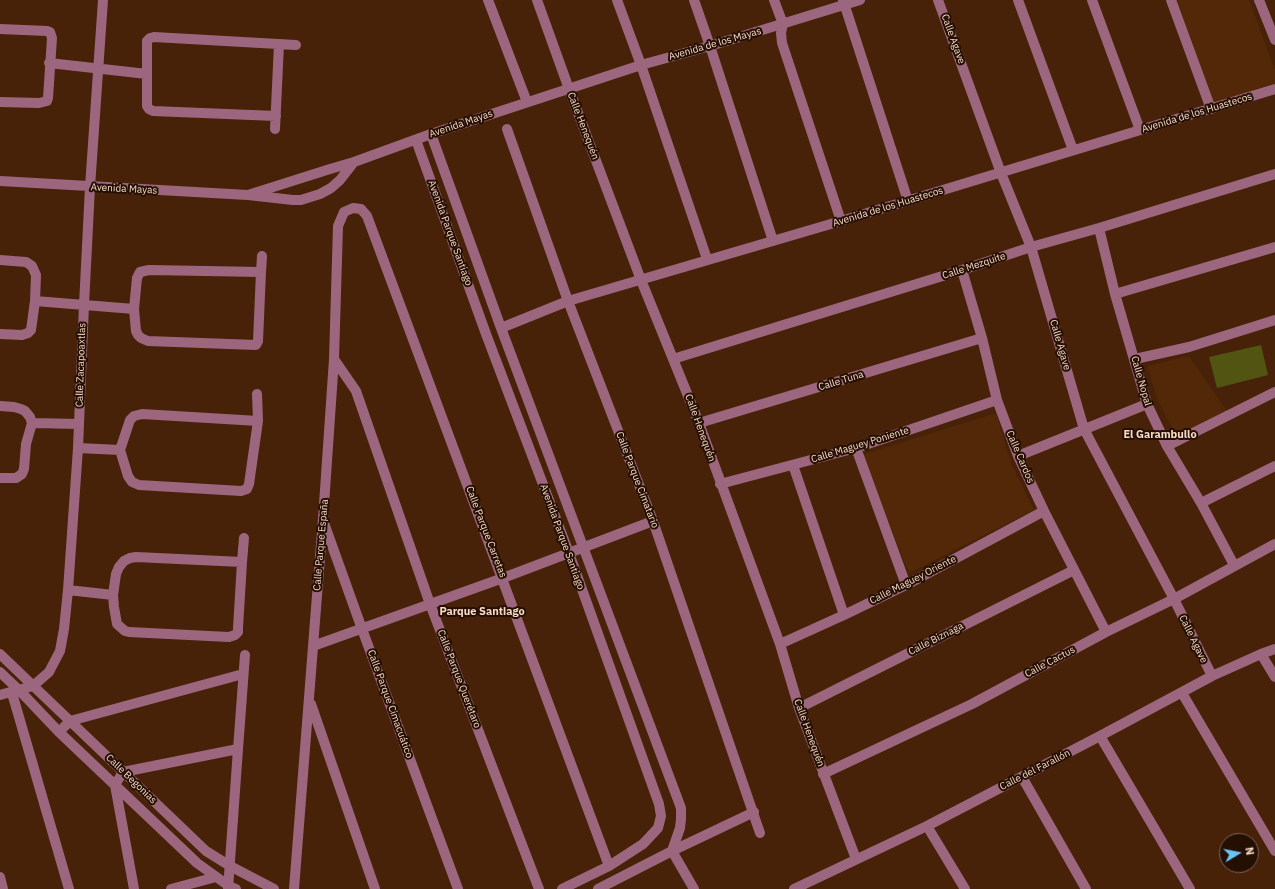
<!DOCTYPE html>
<meta charset="utf-8">
<style>
body{margin:0}
#map{position:relative;width:1275px;height:889px;overflow:hidden;background:#472208;font-family:"IBM Plex Sans",sans-serif}
canvas{display:block}
.north{position:absolute;left:1219px;top:833px;width:40px;height:40px;box-sizing:border-box;background:#240f03;border:1px solid #796052;border-radius:50%;rotate:80deg;font-size:11px;font-weight:700;line-height:16px;text-align:center;color:#f9dac8}
.north::after{content:'';display:block;margin:auto;width:14px;height:18px;background:#69c4f1;clip-path:polygon(50% 0,100% 100%,50% 72%,0 100%)}
</style>
<div id="map">
<canvas width="1275" height="889"></canvas>
<div class="north">N</div>
</div>
<script>
const ctx = document.querySelector('canvas').getContext('2d');
ctx.lineJoin = 'round';
function fillPath(path, color) {
  ctx.fillStyle = color;
  ctx.fill(path, 'evenodd');
}
function poly(rows) {
  const path = new Path2D();
  for (const r of rows) {
    path.moveTo(r[0], r[1]);
    for (let i = 2; i < r.length; i += 2) path.lineTo(r[i], r[i + 1]);
  }
  return path;
}
function stroke(path, color, width, dash) {
  ctx.strokeStyle = color;
  ctx.lineWidth = width;
  ctx.lineCap = dash ? 'butt' : 'round';
  ctx.setLineDash(dash || []);
  ctx.stroke(path);
}
function drawText(font, color, halo, rows, align = 'center') {
  ctx.font = font + ' "IBM Plex Sans",sans-serif';
  ctx.lineWidth = 4;
  ctx.setLineDash([]);
  ctx.textBaseline = 'middle';
  ctx.strokeStyle = halo;
  ctx.fillStyle = color;
  for (const [text, x, y, turn = 0] of rows) {
    ctx.save();
    ctx.translate(x, y);
    ctx.rotate((+turn || 0) * Math.PI / 180);
    ctx.textAlign = isNaN(turn) ? turn : align;
    if (halo) ctx.strokeText(text, 0, 0);
    ctx.fillText(text, 0, 0);
    ctx.restore();
  }
}
fillPath(poly([
 [1174,0,1249,0,1275,70,1275,83,1211,104],
 [1189,356,1227,411,1176,436,1158,401,1147,366],
 [996,413,1012,466,1034,510,909,573,862,455]
]), '#522809');
fillPath(poly([
 [1261,345,1268,375,1217,388,1209,357]
]), '#525412');
stroke(poly([
 [488,0,527,102],
 [537,0,569,89,641,280,699,423,780,644,799,708,856,859],
 [617,0,641,65,707,259],
 [694,0,710,46,773,241],
 [774,0,783,24,781,33,782,43,841,221],
 [843,0,908,201],
 [938,0,1001,173,1031,247,1084,429,1174,599,1212,676],
 [1018,0,1073,150],
 [1092,0,1140,130],
 [1171,0,1211,109],
 [1259,0,1275,40],
 [0,29,47,31,50,32,52,38,48,98,47,101,39,103,0,102],
 [49,63,147,74],
 [276,116,153,111,149,109,147,106,147,41,150,38,154,37,296,45],
 [275,129,279,44],
 [507,129,568,301,653,521,760,833],
 [431,134,501,328,681,808,681,819,680,828,672,851],
 [416,140,486,334,569,553,659,804,661,816,658,828,643,844,609,866,562,889],
 [0,181,248,195,293,200,301,200,320,194,331,188,340,180,354,162],
 [248,195,330,169,354,162,431,134,641,65,710,46,860,0],
 [1099,228,1115,294,1147,404,1167,446,1201,503,1234,565],
 [0,260,26,262,32,266,36,275,35,301,31,330,28,333,22,335,0,334],
 [962,270,982,338,997,400,1018,456,1044,511,1106,632],
 [261,272,149,270,140,272,137,278,134,309,136,331,138,335,141,338,148,341,256,345,258,341,261,272,262,256],
 [1115,294,1275,247],
 [35,301,134,309],
 [501,328,568,301,841,221,1275,89],
 [334,359,356,391,430,604,539,889],
 [673,359,962,270,1031,247,1099,228,1275,174],
 [1135,359,1189,347,1275,320],
 [257,394,258,421,249,484,247,489,241,491,139,485,132,482,128,476,120,450,130,420,134,416,142,414,258,421],
 [0,406,14,407,21,409,25,411,30,417,32,423,26,444,24,469,22,474,16,478,0,478],
 [32,423,79,424],
 [699,423,982,338],
 [1167,446,1275,392],
 [78,448,120,450],
 [856,448,906,585],
 [1018,456,1147,404],
 [793,465,844,615],
 [720,484,856,448,997,400],
 [1201,503,1275,466],
 [324,523,362,629,458,889],
 [242,562,136,557,130,558,124,561,119,567,116,574,113,595,114,607,117,624,125,631,129,632,229,637,235,635,238,632,238,628,242,562,244,538],
 [68,590,113,595],
 [780,644,844,615,906,585,1044,511],
 [313,646,503,578,653,521],
 [0,654,206,851,230,866,274,889],
 [1261,654,1275,677],
 [0,672,20,691,59,732,197,863,229,886,236,889],
 [12,693,69,889],
 [1182,693,1275,851],
 [0,695,33,686,49,672,60,651,64,629,68,590,78,448,84,305,90,187,103,0],
 [311,704,375,889],
 [799,708,1074,570],
 [59,732,70,721,243,674],
 [1100,736,1190,889],
 [823,774,972,704,1106,632,1174,599,1275,544],
 [1022,777,1086,889],
 [927,826,965,889],
 [672,851,694,889],
 [0,877,3,889],
 [134,889,115,785,123,772,238,749],
 [171,889,216,877],
 [228,889,238,749,245,655],
 [294,889,323,519,334,359,338,226,344,212,353,208,361,209,367,216,609,866],
 [598,889,672,851,754,812],
 [794,889,927,826,1100,736,1212,676,1261,654,1275,649]
]), '#9c677e', 10);
drawText('10px', '#f9dac8', '#240f03', [
 ["Calle Agave",953,39,70],
 ["Avenida de los Mayas",715,44,-16],
 ["Avenida de los Huastecos",1197,113,-17],
 ["Avenida Mayas",461,124,-19],
 ["Calle Henequén",583,126,69],
 ["Avenida Mayas",124,189,3],
 ["Avenida de los Huastecos",888,207,-17],
 ["Avenida Parque Santiago",450,233,70],
 ["Calle Mezquite",974,266,-18],
 ["Calle Agave",1060,345,74],
 ["Calle Zacapoaxtlas",81,365,-88],
 ["Calle Tuna",841,381,-17],
 ["Calle Nopal",1141,381,74],
 ["Calle Henequén",700,428,70],
 ["Calle Maguey Poniente",860,445,-17],
 ["Calle Cardos",1020,457,67],
 ["Calle Parque Cimatario",637,480,69],
 ["Calle Parque Carretas",486,532,69],
 ["Avenida Parque Santiago",562,537,70],
 ["Calle Parque España",321,545,-85],
 ["Calle Maguey Oriente",913,580,-27],
 ["Calle Biznaga",936,639,-27],
 ["Calle Agave",1193,639,64],
 ["Calle Cactus",1050,662,-28],
 ["Calle Parque Querétaro",459,679,69],
 ["Calle Parque Cimacuático",390,704,70],
 ["Calle Henequén",809,733,70],
 ["Calle del Farallón",1035,770,-27],
 ["Calle Begonias",131,779,44]
]);
drawText('bold 11px', '#f9dac8', '#240f03', [
 ["El Garambullo",1160,435],
 ["Parque Santiago",482,612]
]);
</script>
